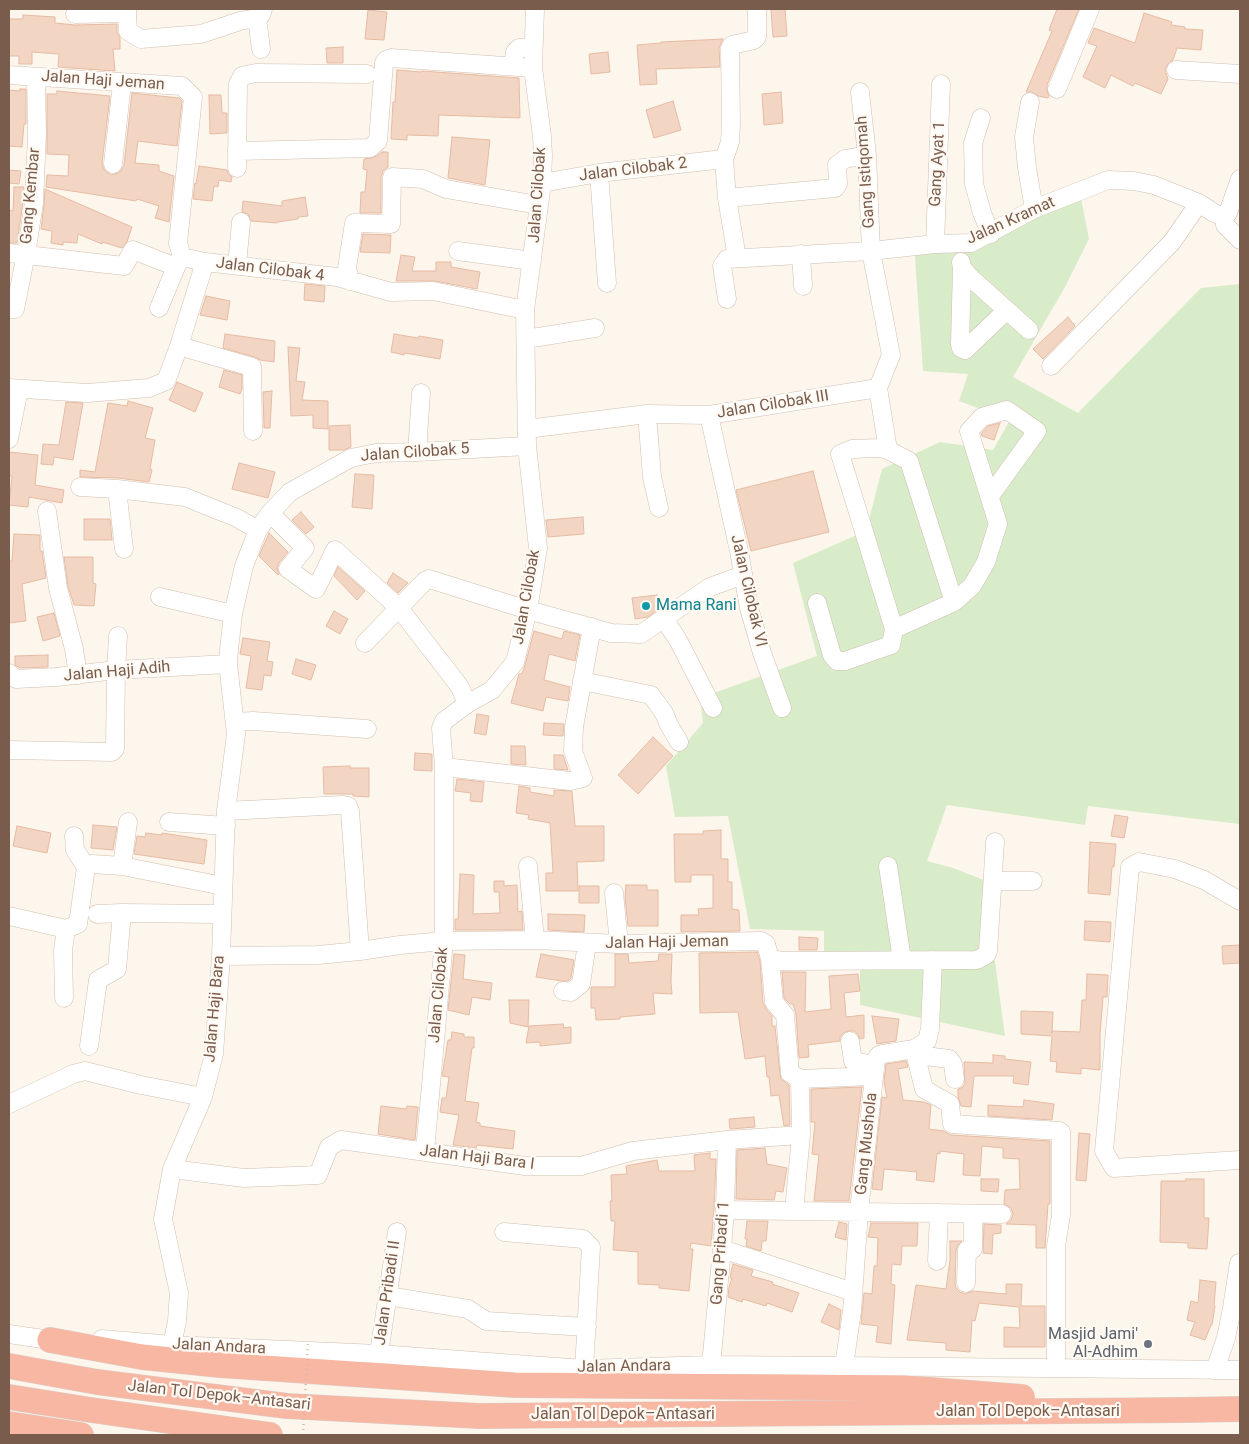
<!DOCTYPE html>
<meta charset="utf-8">
<style>
body{margin:0}
#map{position:relative;width:1249px;height:1444px;overflow:hidden;background:#fdf6ec;font-family:Roboto,sans-serif}
canvas{display:block}
.frame{position:absolute;inset:0;border:10px solid #7a5c4d;pointer-events:none}
</style>
<div id="map">
<canvas width="1249" height="1444"></canvas>
<div class="frame"></div>
</div>
<script>
const ctx = document.querySelector('canvas').getContext('2d');
ctx.lineJoin = 'round';
function fillPath(path, color) {
  ctx.fillStyle = color;
  ctx.fill(path, 'evenodd');
}
function poly(rows) {
  const path = new Path2D();
  for (const r of rows) {
    path.moveTo(r[0], r[1]);
    for (let i = 2; i < r.length; i += 2) path.lineTo(r[i], r[i + 1]);
  }
  return path;
}
function stroke(path, color, width, dash) {
  ctx.strokeStyle = color;
  ctx.lineWidth = width;
  ctx.lineCap = dash ? 'butt' : 'round';
  ctx.setLineDash(dash || []);
  ctx.stroke(path);
}
function drawText(font, color, halo, rows, align = 'center') {
  ctx.font = font + ' Roboto,sans-serif';
  ctx.lineWidth = 4.5;
  ctx.setLineDash([]);
  ctx.textBaseline = 'middle';
  ctx.strokeStyle = halo;
  ctx.fillStyle = color;
  for (const [text, x, y, turn = 0] of rows) {
    ctx.save();
    ctx.translate(x, y);
    ctx.rotate((+turn || 0) * Math.PI / 180);
    ctx.textAlign = isNaN(turn) ? turn : align;
    if (halo) ctx.strokeText(text, 0, 0);
    ctx.fillText(text, 0, 0);
    ctx.restore();
  }
}
fillPath(poly([
 [1079,188,1089,239,1065,287,1013,377,1078,413,1201,288,1240,284,1240,824,1088,806,1085,825,947,805,927,861,953,868,984,880,1005,1036,860,1005,860,956,824,955,824,931,750,929,728,816,675,817,666,766,703,723,700,698,817,656,793,563,866,531,882,469,940,442,993,450,1010,420,959,401,968,374,923,371,914,243,977,238]
]), '#d8ecc9');
const building = poly([
 [771,9,785,9,787,36,773,37,771,9],
 [1057,9,1079,9,1047,85,1047,91,1049,96,1048,98,1038,96,1032,92,1026,92,1052,31,1049,30,1057,9],
 [368,10,387,12,384,40,365,39,368,10],
 [1144,13,1172,22,1171,25,1185,27,1185,29,1203,30,1201,50,1177,48,1173,60,1167,65,1165,70,1168,79,1161,94,1135,83,1133,86,1111,75,1105,88,1083,77,1097,46,1088,43,1094,28,1135,43,1144,13],
 [23,15,55,17,55,23,75,25,117,24,117,32,120,38,120,49,113,49,115,71,58,67,59,54,32,52,32,64,19,64,19,56,9,56,9,19,23,19,23,15],
 [723,39,719,48,720,67,656,69,657,84,640,85,637,45,661,43,661,42,723,39],
 [343,47,343,63,327,63,326,48,343,47],
 [608,52,610,72,591,74,589,54,608,52],
 [397,70,421,72,422,71,519,78,520,118,439,115,438,136,407,135,407,140,391,139,393,102,395,102,397,70],
 [20,89,26,89,26,124,24,124,22,147,9,146,9,90,20,91,20,89],
 [57,91,110,96,102,163,104,169,106,172,112,175,118,173,121,171,124,165,132,93,179,98,182,101,177,146,138,141,135,163,159,165,159,171,174,176,169,222,155,218,159,206,137,199,136,201,46,187,47,175,68,176,69,155,47,154,47,94,57,94,57,91],
 [781,92,783,123,764,125,762,94,781,92],
 [209,95,221,95,222,113,227,113,227,133,210,134,209,95],
 [673,101,681,130,654,138,646,110,673,101],
 [452,137,490,140,485,185,448,178,452,137],
 [382,152,388,152,388,167,383,171,381,177,381,213,360,213,361,192,365,192,367,170,363,169,364,159,371,158,377,156,382,152],
 [199,166,227,170,228,174,232,177,231,182,219,180,218,187,214,186,212,201,193,199,195,183,196,184,199,166],
 [9,170,21,171,19,184,9,183,9,170],
 [14,187,24,187,23,202,17,243,9,243,9,210,13,211,14,187],
 [45,189,132,227,127,242,122,248,102,242,102,244,78,234,77,243,63,242,63,245,51,243,52,231,41,229,44,205,45,189],
 [305,197,308,216,298,217,298,219,278,222,277,223,251,221,248,214,242,212,243,201,282,206,282,201,305,197],
 [363,234,391,235,390,253,360,252,363,234],
 [401,255,415,257,412,271,436,271,436,262,451,262,451,267,480,272,477,289,435,281,396,281,401,255],
 [305,284,325,286,324,302,304,300,305,284],
 [206,296,230,301,227,320,200,315,206,296],
 [1068,317,1075,326,1043,359,1033,349,1068,317],
 [225,334,275,341,274,362,260,360,255,357,223,348,225,334],
 [394,334,418,338,419,336,443,340,440,359,405,353,404,355,391,352,394,334],
 [288,347,300,348,296,381,305,382,302,400,328,401,328,429,313,428,313,415,291,416,288,347],
 [224,370,242,375,242,389,240,394,219,387,224,370],
 [177,382,203,393,195,412,169,400,177,382],
 [272,391,270,428,264,428,263,392,272,391],
 [128,401,153,408,145,438,155,440,150,469,152,470,149,482,118,478,80,477,80,470,95,472,108,403,127,406,128,401],
 [66,402,83,403,73,460,54,457,53,465,41,464,43,444,59,445,66,402],
 [1000,423,994,440,982,436,981,434,988,426,1000,423],
 [350,425,351,447,344,450,329,450,329,426,350,425],
 [9,452,38,455,35,485,64,490,62,503,29,497,28,507,9,505,12,476,9,476,9,452],
 [239,463,275,472,268,498,232,489,239,463],
 [813,471,829,532,751,551,736,490,813,471],
 [355,474,374,475,372,509,352,507,355,474],
 [301,512,314,527,306,534,292,520,301,512],
 [583,517,584,534,548,537,546,520,583,517],
 [84,519,110,519,112,540,84,540,84,519],
 [269,533,288,552,279,563,277,568,279,574,278,575,259,556,269,533],
 [14,534,40,535,40,551,42,551,46,578,22,584,26,621,9,623,9,561,12,561,14,534],
 [64,557,93,557,93,583,96,584,94,606,74,605,68,586,64,557],
 [338,567,365,591,357,600,334,576,338,567],
 [393,573,408,583,398,593,387,583,393,573],
 [657,595,659,609,648,617,635,619,632,598,657,595],
 [334,611,348,619,340,634,326,626,334,611],
 [54,613,60,636,43,641,37,617,54,613],
 [534,631,562,639,564,631,580,635,575,661,549,654,544,680,570,687,568,701,546,697,543,711,511,703,519,674,522,674,525,665,534,631],
 [243,638,270,642,267,661,273,662,271,676,264,675,262,690,246,688,251,656,240,654,243,638],
 [48,655,48,667,20,668,15,665,15,656,48,655],
 [296,659,316,665,311,680,292,674,296,659],
 [477,714,489,716,486,735,474,733,477,714],
 [544,723,564,724,563,736,543,735,544,723],
 [653,737,673,756,638,794,618,775,653,737],
 [511,746,525,746,526,765,511,764,511,746],
 [415,753,432,754,432,771,414,770,415,753],
 [554,755,563,755,568,770,554,769,554,755],
 [350,766,350,768,369,768,369,797,353,796,353,794,324,794,323,767,350,766],
 [457,779,484,782,482,802,470,801,471,793,455,791,457,779],
 [519,786,530,788,530,792,554,796,554,790,572,791,575,826,604,826,604,861,577,862,578,891,546,891,546,873,553,873,550,823,528,819,529,815,516,813,519,786],
 [1115,815,1128,817,1124,838,1111,836,1115,815],
 [93,825,117,827,113,850,91,848,93,825],
 [17,826,51,833,47,853,13,846,17,826],
 [721,830,721,859,728,859,728,882,732,882,732,909,739,910,740,931,681,932,681,915,699,915,698,909,713,908,713,875,691,875,691,882,675,882,674,834,703,834,703,831,721,830],
 [146,833,162,835,162,833,207,840,204,864,134,854,137,836,145,837,146,833],
 [1090,842,1116,844,1114,867,1112,867,1110,895,1088,893,1090,842],
 [460,874,474,875,473,914,500,913,499,892,494,892,494,881,504,881,504,886,517,885,518,912,522,911,523,930,455,930,455,919,458,919,460,874],
 [626,885,647,885,647,890,658,890,658,926,628,926,625,898,626,885],
 [579,886,599,886,599,903,579,903,579,886],
 [548,914,585,915,584,932,548,930,548,914],
 [1085,921,1111,922,1110,942,1084,940,1085,921],
 [799,937,818,938,817,950,799,950,799,937],
 [1240,945,1240,963,1223,964,1222,946,1240,945],
 [757,952,760,961,763,1003,766,1009,772,1016,772,1026,775,1026,780,1074,781,1079,789,1085,790,1125,784,1126,779,1095,771,1096,769,1077,767,1077,765,1056,745,1059,738,1012,700,1013,699,953,757,952],
 [454,954,465,955,463,979,492,983,490,1000,472,997,469,1015,448,1010,454,954],
 [541,954,574,960,571,978,568,981,562,981,536,977,541,954],
 [615,954,628,954,629,963,658,961,659,954,672,954,671,982,672,994,653,993,655,1014,620,1017,620,1019,596,1020,595,1008,591,1008,591,987,615,987,615,954],
 [782,972,806,972,805,1012,831,1009,829,976,858,974,860,991,844,993,845,1003,846,1017,864,1015,864,1038,860,1039,858,1034,854,1031,848,1031,843,1033,840,1037,840,1041,808,1045,809,1057,799,1058,796,1014,793,1004,790,1004,784,998,782,972],
 [1087,974,1108,975,1107,997,1103,997,1100,1034,1100,1070,1081,1068,1081,1074,1056,1072,1057,1062,1050,1061,1052,1036,1021,1034,1021,1011,1053,1012,1052,1033,1052,1031,1080,1032,1082,1000,1086,1000,1087,974],
 [509,1000,529,1000,528,1027,510,1023,509,1000],
 [872,1016,899,1019,896,1041,877,1044,872,1016],
 [563,1024,564,1028,571,1027,571,1043,540,1046,540,1042,526,1043,529,1026,563,1024],
 [452,1032,464,1034,464,1037,474,1037,474,1048,472,1048,465,1101,479,1103,476,1122,480,1123,480,1126,515,1131,513,1149,477,1145,476,1148,453,1145,459,1115,440,1112,442,1098,446,1098,449,1077,442,1076,448,1040,451,1040,452,1032],
 [993,1055,1005,1056,1005,1059,1031,1062,1028,1085,1013,1083,1014,1076,974,1076,971,1107,961,1106,958,1097,958,1089,963,1087,965,1083,964,1062,993,1063,993,1055],
 [906,1061,908,1067,898,1069,903,1100,924,1102,931,1105,929,1129,944,1131,951,1135,1050,1141,1050,1204,1048,1204,1045,1248,1036,1248,1036,1225,1006,1224,1011,1220,1013,1214,1011,1208,1004,1204,1005,1190,1020,1189,1019,1159,1003,1158,1003,1148,982,1146,980,1176,963,1175,964,1154,940,1151,940,1154,937,1153,934,1182,916,1180,917,1172,884,1169,882,1190,872,1189,882,1097,887,1098,884,1082,886,1064,906,1061],
 [862,1087,849,1201,814,1201,819,1155,812,1154,815,1122,811,1122,811,1089,862,1087],
 [1024,1100,1054,1104,1052,1120,988,1116,988,1105,1023,1107,1024,1100],
 [381,1106,406,1109,407,1106,418,1107,415,1140,378,1134,381,1106],
 [754,1117,755,1127,730,1129,729,1119,754,1117],
 [1079,1133,1090,1134,1086,1181,1076,1180,1079,1133],
 [765,1148,767,1164,787,1168,783,1192,776,1191,774,1200,736,1199,737,1150,765,1148],
 [710,1153,710,1159,716,1159,714,1209,711,1246,691,1243,690,1249,693,1249,689,1291,659,1288,659,1285,638,1284,638,1252,613,1250,615,1221,611,1221,610,1201,612,1201,611,1175,627,1174,626,1166,657,1160,659,1171,695,1171,694,1155,710,1153],
 [981,1179,999,1179,998,1192,981,1191,981,1179],
 [1186,1179,1204,1179,1204,1218,1209,1218,1207,1249,1188,1248,1188,1243,1160,1242,1161,1181,1186,1181,1186,1179],
 [747,1221,768,1221,766,1241,762,1241,761,1251,746,1246,747,1239,745,1239,747,1221],
 [839,1222,847,1224,846,1240,835,1237,839,1222],
 [871,1223,918,1223,917,1246,902,1246,901,1265,892,1264,891,1284,895,1285,891,1344,876,1342,878,1326,861,1324,864,1293,872,1294,874,1266,877,1266,878,1238,868,1237,871,1223],
 [984,1224,1001,1225,1001,1233,993,1234,992,1254,983,1253,984,1224],
 [950,1241,962,1241,958,1245,956,1250,955,1283,956,1288,960,1292,965,1294,973,1291,1006,1294,1006,1284,1022,1284,1021,1306,1045,1306,1045,1347,1004,1347,1004,1327,1020,1328,1019,1307,979,1303,975,1321,972,1320,970,1352,946,1350,946,1343,907,1340,916,1285,946,1289,950,1260,950,1241],
 [733,1264,753,1270,751,1276,773,1282,772,1284,799,1293,792,1312,767,1303,766,1306,743,1299,742,1302,728,1297,729,1287,732,1278,730,1278,731,1272,733,1264],
 [1200,1280,1216,1282,1214,1305,1215,1306,1212,1325,1211,1325,1205,1340,1190,1335,1195,1322,1187,1320,1191,1301,1198,1303,1200,1280],
 [829,1304,841,1310,839,1330,821,1322,829,1304]
]);
fillPath(building, '#f3d5c3');
stroke(building, '#e6bba3', 1);
const minor = poly([
 [127,13,128,31,141,39,201,34,240,21,257,18,261,15,263,9],
 [75,14,127,13,127,9],
 [257,18,261,49],
 [513,66,515,52,519,48,533,47],
 [1176,70,1240,74],
 [9,75,182,86,193,97,178,243,182,257,205,262,337,277,391,292,433,291,525,310],
 [1057,89,1090,9],
 [860,92,867,155,871,251,891,355,878,388],
 [1030,102,1024,137,1027,168,1034,209],
 [981,118,973,143,974,184,982,213,991,234],
 [237,151,370,148,378,141,384,63,386,60,391,58,533,68],
 [113,164,122,83],
 [237,168,238,84,242,76,256,73,367,74],
 [599,173,607,283],
 [542,183,599,173,724,159],
 [727,198,835,188,838,184,837,165,845,159,867,155],
 [1224,217,1225,225,1240,240],
 [935,244,941,84],
 [458,251,532,261],
 [9,253,124,266,133,250,176,267],
 [801,254,803,286],
 [737,258,727,198,724,159,730,142,731,124,730,48,732,45,754,40,757,37,757,9],
 [961,262,962,268,971,278,1029,330],
 [237,265,241,222],
 [962,268,960,344,961,348,965,350,1007,310],
 [350,281,347,268,354,223,391,224,392,177,423,179,446,189,538,205],
 [727,299,722,266,727,259,871,251,935,244,971,243,1034,209,1108,180,1134,181,1154,185,1199,203,1214,213,1224,217,1228,213,1240,179],
 [159,308,176,267,181,257],
 [9,309,15,309,26,254,34,203,37,134,36,77],
 [526,339,595,328],
 [179,346,252,367,253,431],
 [1051,366,1172,242,1199,203],
 [9,388,87,393,149,388,166,381,179,346,205,262],
 [878,388,888,450],
 [709,415,739,551,749,608,762,653,782,708],
 [648,426,652,477,659,508],
 [527,429,647,414,709,415,878,388],
 [9,439,19,389],
 [417,452,421,393],
 [80,487,117,489,185,497,237,518,258,530],
 [117,489,124,549],
 [47,511,58,588,74,649,78,675],
 [270,513,305,548,288,569,316,589,335,550,399,608,460,687,467,704],
 [160,597,233,614],
 [817,603,832,655,837,661,845,661,891,645,894,629,840,454,852,449,879,448,888,450,909,461,954,602],
 [664,619,678,640,713,708],
 [894,629,954,602,972,586,986,562,998,524,969,431,982,417,1007,410,1037,431,990,496],
 [365,643,425,581,429,579,528,610,611,633,641,634,710,587,743,575],
 [9,673,16,679,56,677,116,670,228,664],
 [582,681,651,695,664,713,669,725,679,742],
 [236,722,253,721,367,729],
 [9,750,112,752,115,749,116,670,118,636],
 [444,767,570,781,583,778,573,751,574,727,592,627],
 [226,811,343,805,348,806,350,811,360,951],
 [169,822,226,826],
 [74,836,75,850,86,867],
 [122,866,128,822],
 [528,866,535,940],
 [888,866,902,960],
 [993,881,1033,881],
 [614,893,619,944],
 [1240,901,1204,880,1175,869,1139,862,1130,867,1104,1151,1114,1168,1240,1160],
 [97,914,122,913],
 [9,916,66,929,78,924,86,867,92,864,122,866,223,886],
 [221,956,318,955,360,951,400,945,444,941,535,940,619,944,761,941,766,944,770,959,783,961,977,960,986,955,988,951,995,842],
 [770,959,774,1002,785,1015,790,1073,800,1079,874,1076],
 [563,991,571,992,581,984,587,943],
 [64,998,63,950,66,929],
 [850,1041,853,1061,875,1065],
 [89,1046,98,980,117,969,122,913,222,914],
 [919,1046,925,1056,949,1059,953,1064,955,1079],
 [914,1049,924,1089,950,1104,952,1124,1059,1131,1061,1132,1061,1215,1056,1246,1056,1368],
 [9,1104,73,1074,85,1071,141,1085,203,1097],
 [425,1151,444,941,444,767,441,728,444,721,467,704,492,690,515,662,528,610,538,548,527,446,525,310,542,183,543,155,542,136,533,68,535,9],
 [172,1169,244,1178,318,1175,329,1147,341,1140,525,1166,581,1166,633,1151,727,1140,801,1135],
 [725,1210,1002,1214],
 [794,1211,801,1135,800,1079],
 [504,1232,583,1239,591,1247,584,1369],
 [722,1249,853,1292],
 [937,1261,939,1213],
 [966,1283,967,1250,973,1249,973,1214],
 [388,1296,468,1309,486,1321,587,1327],
 [9,1334,50,1340,61,1339],
 [102,1339,172,1345,379,1354,584,1369,711,1365,844,1366,1240,1370],
 [172,1345,177,1321,179,1293,163,1219,172,1169,203,1097,214,1054,221,956,226,811,236,734,228,664,229,650,233,614,244,566,258,530,270,513,290,492,351,458,376,453,417,452,527,446],
 [379,1354,397,1232],
 [711,1365,722,1249,725,1210,727,1140],
 [844,1366,852,1311,859,1211,876,1059,879,1055,883,1054,914,1049,927,1041,930,1029,933,960],
 [1215,1370,1226,1338,1232,1308,1239,1263]
]);
const highway = poly([
 [50,1340,142,1357,220,1365,515,1385,904,1388,1022,1397],
 [9,1366,97,1382,287,1406,479,1416,1185,1410,1240,1409],
 [9,1397,91,1410,270,1435],
 [9,1424,81,1435]
]);
stroke(minor, '#d1beb0', 19);
stroke(highway, '#dad1cd', 26);
stroke(minor, '#fff', 18);
stroke(highway, '#f7b7a3', 25);
stroke(poly([
 [303,1435,308,1342]
]), '#d9b8a5', 2.5, [1, 4]);
for (const [x, y, r, color] of [
 [646,606,5,"#0f9aa8"],
 [1148,1344,5,"#6b7280"]
]) {
  const dot = new Path2D();
  dot.arc(x, y, r, 0, 2 * Math.PI);
  ctx.fillStyle = color;
  ctx.fill(dot);
  stroke(dot, '#fffaf3', 2);
}
drawText('16px', '#7a5c4d', '#fffaf3', [
 ["Jalan Haji Jeman",103,81,4],
 ["Gang Ayat 1",938,164,-87],
 ["Jalan Cilobak 2",633,170,-7],
 ["Gang Istiqomah",866,172,-94],
 ["Jalan Cilobak",538,195,-86],
 ["Gang Kembar",31,196,-85],
 ["Jalan Kramat",1011,221,-24],
 ["Jalan Cilobak 4",270,270,7],
 ["Jalan Cilobak III",773,405,-9],
 ["Jalan Cilobak 5",415,453,-4],
 ["Jalan Cilobak VI",748,591,77],
 ["Jalan Cilobak",527,597,-80],
 ["Jalan Haji Adih",117,672,-5],
 ["Jalan Haji Jeman",667,943,-1],
 ["Jalan Cilobak",439,995,-85],
 ["Jalan Haji Bara",215,1009,-85],
 ["Gang Mushola",867,1144,-84],
 ["Jalan Haji Bara I",477,1158,7],
 ["Gang Pribadi 1",721,1253,-86],
 ["Jalan Pribadi II",388,1293,-82],
 ["Jalan Andara",219,1347,3],
 ["Jalan Andara",624,1367,-1],
 ["Jalan Tol Depok–Antasari",219,1396,6],
 ["Jalan Tol Depok–Antasari",1028,1412],
 ["Jalan Tol Depok–Antasari",623,1415]
]);
drawText('16px', '#0d838f', '#fffaf3', [
 ["Mama Rani",656,606]
], 'left');
drawText('16px', '#5b616d', '#fffaf3', [
 ["Masjid Jami'",1138,1335],
 ["Al-Adhim",1138,1353]
], 'right');
</script>
